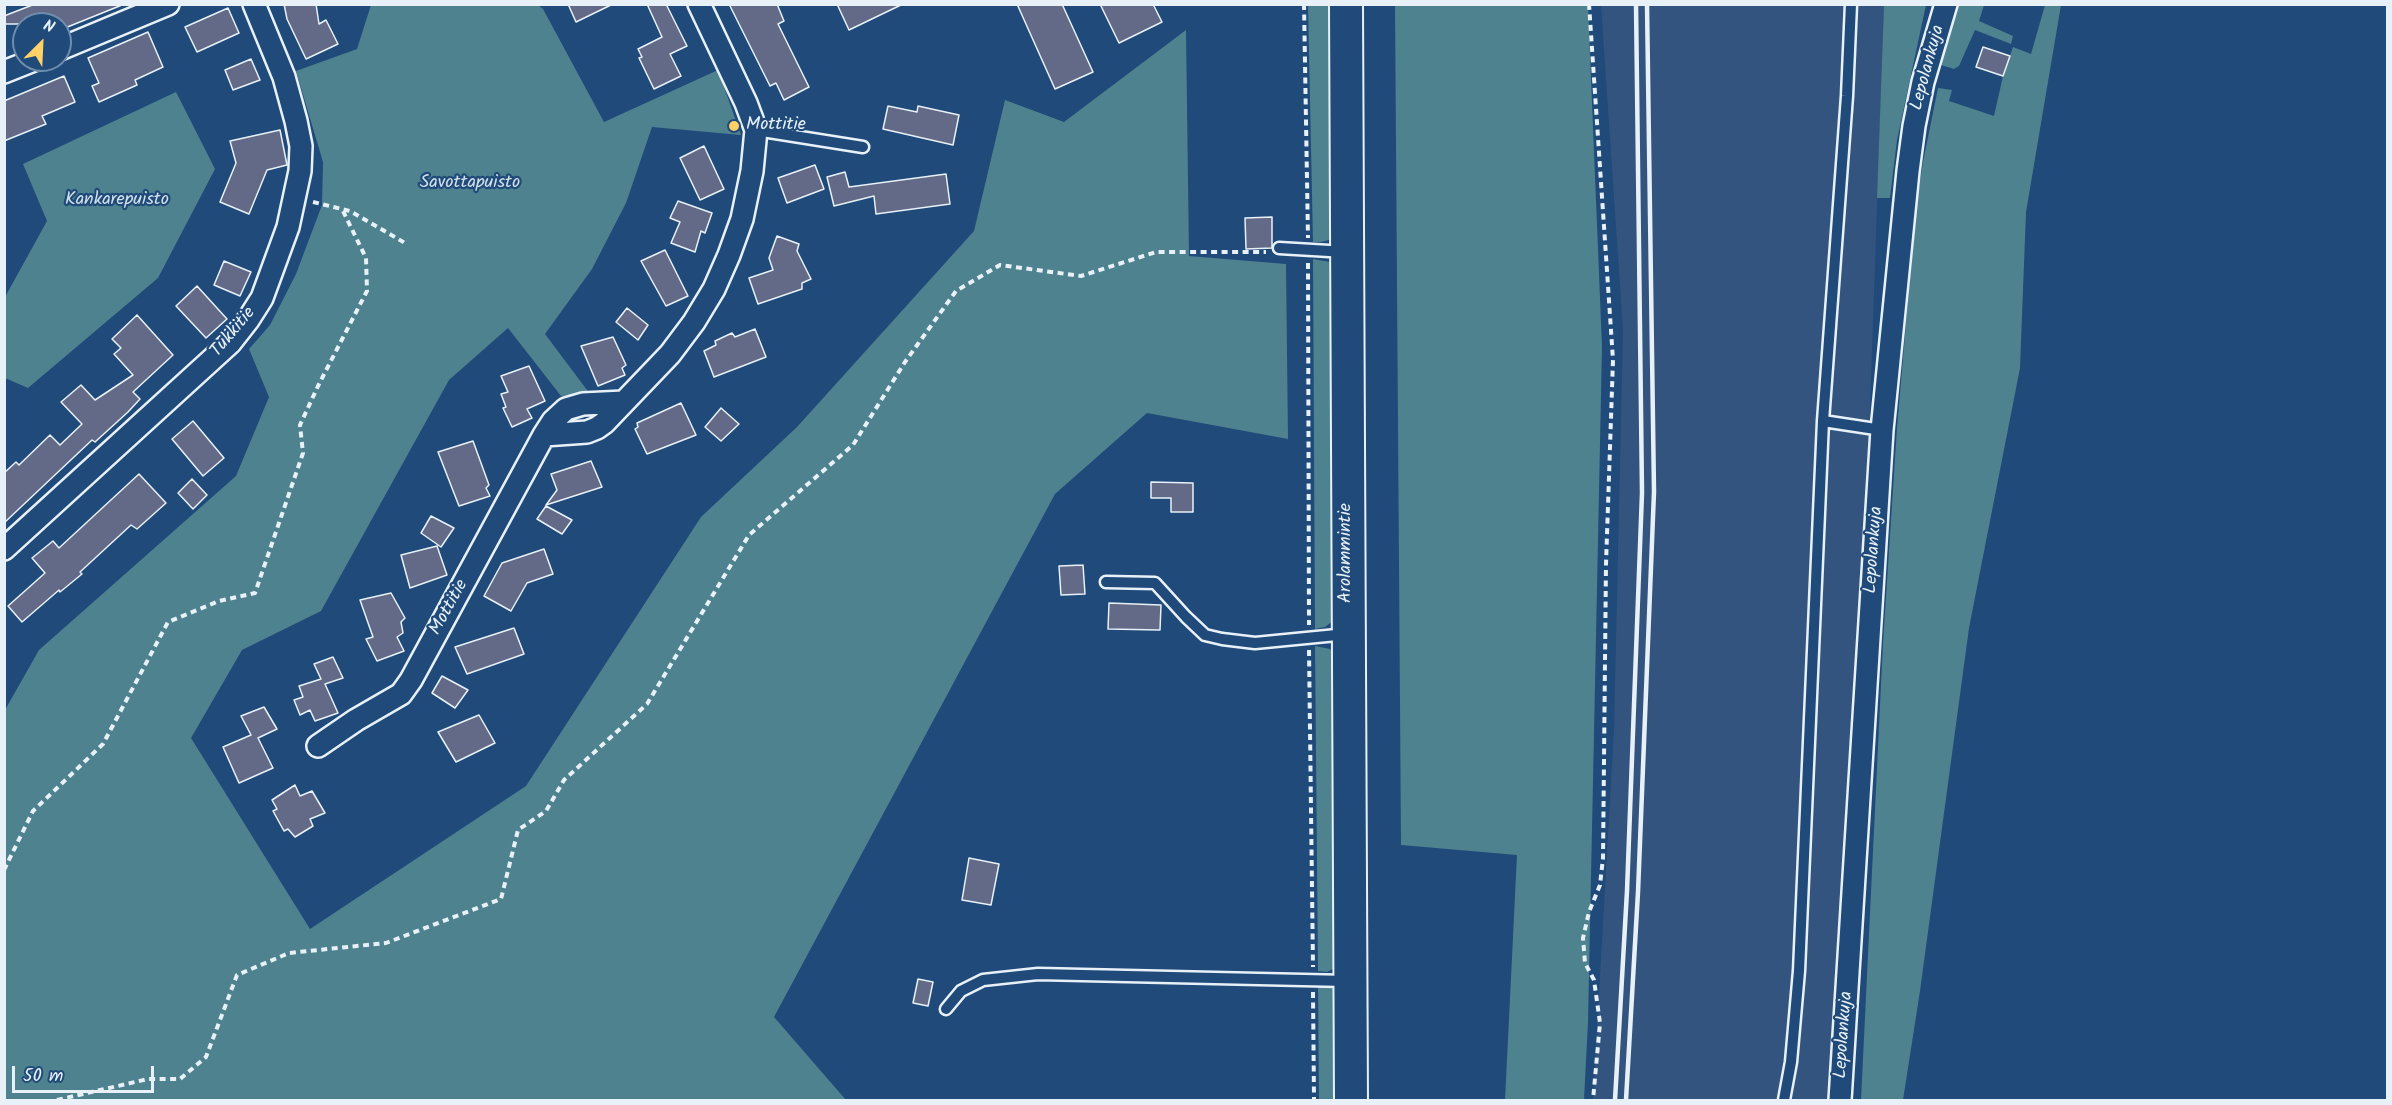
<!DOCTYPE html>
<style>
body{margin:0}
#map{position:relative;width:2392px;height:1105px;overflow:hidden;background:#1f4a7a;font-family:Kalam,sans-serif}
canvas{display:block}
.frame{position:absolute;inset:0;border:6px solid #e8f1f8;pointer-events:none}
.north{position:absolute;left:12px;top:12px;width:60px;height:60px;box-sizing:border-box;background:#1f4a7a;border:2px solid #6f8dac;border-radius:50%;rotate:24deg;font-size:16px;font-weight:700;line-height:24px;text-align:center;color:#e8f1f8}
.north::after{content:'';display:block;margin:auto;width:21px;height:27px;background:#ffd166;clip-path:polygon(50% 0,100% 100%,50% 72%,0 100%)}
.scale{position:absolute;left:12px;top:1066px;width:142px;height:27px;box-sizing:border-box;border:3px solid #e8f1f8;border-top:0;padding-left:8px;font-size:18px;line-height:21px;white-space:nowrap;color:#e8f1f8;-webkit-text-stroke:4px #1f4a7a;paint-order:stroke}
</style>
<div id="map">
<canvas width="2392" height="1105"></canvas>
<div class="frame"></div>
<div class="north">N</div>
<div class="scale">50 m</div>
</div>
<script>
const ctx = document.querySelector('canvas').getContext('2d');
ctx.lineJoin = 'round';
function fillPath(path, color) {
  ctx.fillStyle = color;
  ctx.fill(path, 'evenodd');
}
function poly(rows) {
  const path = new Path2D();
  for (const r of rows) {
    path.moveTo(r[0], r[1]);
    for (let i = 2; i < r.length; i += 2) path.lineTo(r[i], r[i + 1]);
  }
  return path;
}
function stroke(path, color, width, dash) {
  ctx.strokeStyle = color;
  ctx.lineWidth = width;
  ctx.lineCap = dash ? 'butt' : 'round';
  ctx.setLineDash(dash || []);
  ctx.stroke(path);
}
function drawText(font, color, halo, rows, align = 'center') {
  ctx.font = font + ' Kalam,sans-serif';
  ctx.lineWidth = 4.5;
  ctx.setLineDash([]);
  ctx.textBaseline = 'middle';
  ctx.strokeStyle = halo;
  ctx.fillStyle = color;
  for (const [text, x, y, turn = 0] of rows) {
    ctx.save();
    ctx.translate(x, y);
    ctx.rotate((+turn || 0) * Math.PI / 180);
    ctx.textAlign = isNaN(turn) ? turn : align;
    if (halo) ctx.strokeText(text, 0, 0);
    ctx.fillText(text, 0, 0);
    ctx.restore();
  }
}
fillPath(poly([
 [1601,5,1884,5,1866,524,1831,1100,1593,1100,1614,729,1623,330]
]), '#33547e');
fillPath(poly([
 [371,5,538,5,543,9,604,122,718,70,741,135,652,127,626,203,592,269,545,334,590,394,561,396,508,328,449,380,321,611,242,650,191,738,310,929,526,786,701,517,797,427,974,231,1005,100,1064,122,1186,30,1189,256,1286,264,1288,439,1147,413,1055,494,774,1017,846,1100,5,1100,5,710,39,650,236,476,269,397,249,349,270,325,296,274,322,205,323,162,296,71,357,49],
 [1308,5,1332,5,1335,235,1329,240,1321,242,1313,242],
 [1395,5,1588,5,1602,347,1588,1022,1584,1100,1505,1100,1517,855,1401,845],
 [1884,5,1926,5,1897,140,1890,198,1877,198],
 [1957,5,1984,5,1979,21,2013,36,2011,44,1975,30,1959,66,1954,69,1941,65],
 [2045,5,2061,5,2026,212,2020,368,1969,628,1920,991,1903,1100,1861,1100,1883,643,1897,428,1916,207,1923,162,1938,88,1952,90,1949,101,1994,116,2003,76,2013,47,2031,54],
 [176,92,215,169,158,278,28,388,5,378,5,297,47,221,23,164],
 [1313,259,1330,262,1334,268,1334,620,1325,627,1315,629],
 [1315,646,1330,649,1338,659,1335,968,1327,972,1318,971],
 [1318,984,1329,985,1337,991,1341,1100,1319,1100]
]), '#4e828f');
const building = poly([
 [35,4,122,4,122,5,60,30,60,24,4,24,4,16,35,4],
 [284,4,316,4,319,24,326,20,338,44,306,59,287,19,284,4],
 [568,4,613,4,576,22,568,4],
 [647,4,666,4,687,46,670,54,681,76,654,89,639,58,642,57,638,49,662,37,647,4],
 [729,4,777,4,784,21,778,24,809,87,784,100,776,83,770,86,729,4],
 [837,4,903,4,849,30,837,4],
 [1017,4,1062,4,1093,72,1055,89,1017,4],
 [1100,4,1153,4,1162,22,1119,43,1100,4],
 [228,8,239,33,197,52,185,27,228,8],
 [148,32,163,67,135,80,137,85,99,102,92,86,99,83,88,58,148,32],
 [1983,47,2010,56,2003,76,1976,67,1983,47],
 [251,59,260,80,233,90,225,70,251,59],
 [64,76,75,102,42,116,46,124,4,141,4,101,64,76],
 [888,106,917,112,918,106,959,115,953,145,883,129,888,106],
 [280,130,287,165,267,170,249,214,220,202,236,163,230,141,280,130],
 [704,146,724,189,700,200,680,158,704,146],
 [815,165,824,189,787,203,778,178,815,165],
 [845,172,849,187,946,174,950,204,876,214,874,196,834,206,827,177,845,172],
 [678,201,712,213,705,233,701,231,695,252,671,243,680,222,670,218,678,201],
 [1272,217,1272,248,1246,249,1245,218,1272,217],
 [777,236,799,244,797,251,811,279,802,283,802,289,758,304,749,278,773,270,769,258,777,236],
 [665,250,688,296,666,306,641,261,665,250],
 [224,261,251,272,240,296,214,285,224,261],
 [197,286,227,319,206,338,176,306,197,286],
 [627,308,648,325,638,340,616,322,627,308],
 [137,315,173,355,133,392,140,399,128,412,95,442,92,440,4,523,4,473,16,462,19,465,50,435,60,445,82,424,61,402,81,385,95,400,133,375,114,354,121,348,112,339,137,315],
 [755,329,766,357,714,377,704,351,716,345,715,341,732,333,735,337,755,329],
 [613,337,626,365,622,368,625,375,598,386,581,346,613,337],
 [529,366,545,401,527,409,532,418,512,427,503,408,506,407,501,394,508,392,501,376,529,366],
 [681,403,696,435,647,454,635,429,638,427,637,423,681,403],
 [721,408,739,424,721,441,705,427,721,408],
 [193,421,224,458,203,476,172,439,193,421],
 [473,441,489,485,486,488,490,496,459,506,438,452,473,441],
 [591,461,602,487,546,505,557,490,551,474,591,461],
 [139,474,166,503,137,529,131,525,80,572,82,574,60,592,59,590,22,622,8,606,45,573,32,558,53,541,59,548,139,474],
 [192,479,207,495,193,509,178,493,192,479],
 [1151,482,1193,483,1193,512,1171,512,1171,498,1151,498,1151,482],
 [546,506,572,520,562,534,537,519,546,506],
 [431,516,454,528,441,547,421,533,431,516],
 [437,546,447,575,410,588,401,555,437,546],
 [544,549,553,574,527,583,511,611,484,596,502,563,544,549],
 [1083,565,1085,594,1061,595,1059,566,1083,565],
 [391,593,405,618,401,622,403,633,397,637,404,651,377,661,366,639,373,637,360,600,391,593],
 [1109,603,1161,605,1160,630,1108,629,1109,603],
 [514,628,524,654,467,674,455,647,514,628],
 [333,657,343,678,325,684,338,713,315,721,310,710,300,715,294,700,303,697,299,686,321,679,314,664,333,657],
 [442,676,468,690,455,708,432,693,442,676],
 [264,707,277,729,258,738,273,768,239,783,223,747,251,735,241,716,264,707],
 [479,715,495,743,456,762,438,732,479,715],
 [295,785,300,796,312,791,325,813,310,819,313,826,295,837,288,829,284,831,273,811,277,809,272,800,295,785],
 [969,858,999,864,991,905,962,900,969,858],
 [918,979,933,982,928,1006,913,1003,918,979]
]);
fillPath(building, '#636a87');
stroke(building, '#e8f1f8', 1.5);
const lane = poly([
 [756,130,863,147],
 [1279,248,1346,252],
 [1823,421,1882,430],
 [1106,582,1155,583,1186,617,1205,635,1222,639,1255,643,1347,634],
 [946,1009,961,991,983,980,1038,974,1347,981],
 [1784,1100,1791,1062,1799,971,1823,421,1847,96,1851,4]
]);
const street = poly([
 [60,49,168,4],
 [4,72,34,60],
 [544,435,587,432,597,428,604,423,670,354,694,322,714,289,729,255,742,219,752,171,756,130,746,103,699,4],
 [4,549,230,343,248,320,262,298,288,227,300,171,301,146,296,121,284,77,254,4],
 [318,746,356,720,401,694,411,680,544,435,553,421,566,409,583,404,624,402],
 [1840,1100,1882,430,1908,171,1914,126,1923,82,1946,4]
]);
const secondary = poly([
 [1346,4,1351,1100]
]);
stroke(lane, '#e8f1f8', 15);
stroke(street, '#e8f1f8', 26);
stroke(secondary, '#e8f1f8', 36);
stroke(poly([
 [1304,4,1308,238],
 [1589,4,1613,360,1606,564,1603,858,1600,885,1589,912,1583,938,1585,963,1594,980,1600,1023,1593,1100],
 [313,202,350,211,405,243],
 [1308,263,1309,625],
 [1309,650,1313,967],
 [4,870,33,811,103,744,168,622,219,601,255,593,303,453,300,425,318,386,367,291,366,258,342,209],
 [1313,992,1314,1100],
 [57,1100,148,1079,180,1079,206,1057,237,975,289,953,386,943,501,899,518,830,546,811,564,780,647,704,749,535,853,445,905,362,956,291,1000,265,1081,276,1156,252,1266,252]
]), '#e8f1f8', 4, [6, 4.5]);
stroke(lane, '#1f4a7a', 10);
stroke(street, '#1f4a7a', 21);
stroke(secondary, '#1f4a7a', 32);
stroke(poly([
 [1615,1100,1627,891,1642,493,1636,4],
 [1626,1100,1638,892,1654,492,1647,4]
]), '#e8f1f8', 4.5);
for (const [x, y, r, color] of [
 [734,126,6,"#ffd166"]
]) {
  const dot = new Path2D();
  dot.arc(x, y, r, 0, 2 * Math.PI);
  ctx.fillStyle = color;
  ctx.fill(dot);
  stroke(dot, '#1f4a7a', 2);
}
drawText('18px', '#e8f1f8', '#1f4a7a', [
 ["Lepolankuja",1929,68,-75],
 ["Tukkitie",234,333,-50],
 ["Lepolankuja",1875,550,-86],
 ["Arolammintie",1347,553,-90],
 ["Mottitie",450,608,-61],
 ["Lepolankuja",1845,1035,-86]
]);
drawText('18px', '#e8f1f8', '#1f4a7a', [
 ["Mottitie",746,126]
], 'left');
drawText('18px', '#d1e0e8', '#1f4a7a', [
 ["Savottapuisto",470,184],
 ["Kankarepuisto",117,201]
]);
</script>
